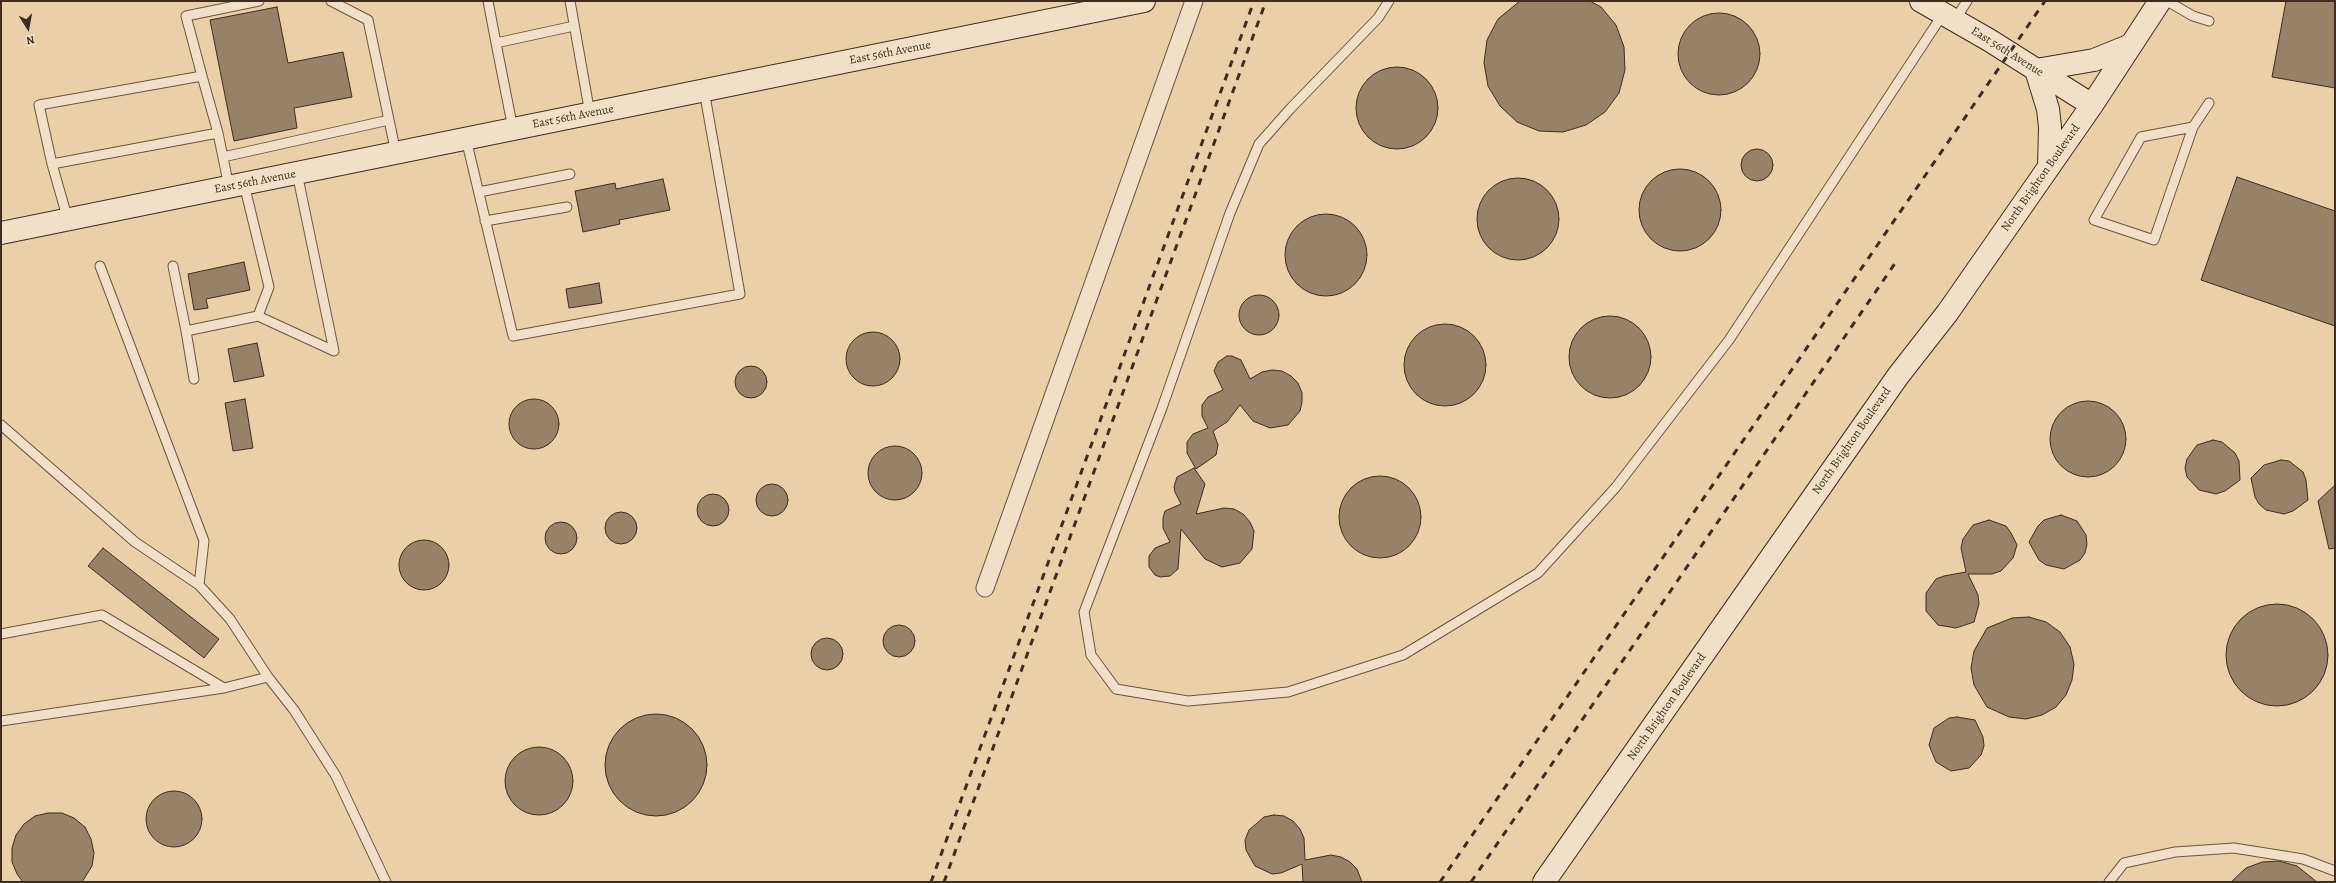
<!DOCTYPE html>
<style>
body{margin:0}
#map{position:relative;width:2336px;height:883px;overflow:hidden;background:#ead0a9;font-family:Alegreya,serif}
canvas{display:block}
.frame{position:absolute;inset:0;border:2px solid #3e2c20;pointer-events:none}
.north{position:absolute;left:8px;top:8px;width:40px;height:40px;-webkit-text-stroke:3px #f1e0c7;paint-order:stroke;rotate:169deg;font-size:11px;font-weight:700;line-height:16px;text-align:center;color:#3e2c20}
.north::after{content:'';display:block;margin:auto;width:14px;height:18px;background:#3e2c20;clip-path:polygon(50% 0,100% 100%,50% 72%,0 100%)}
</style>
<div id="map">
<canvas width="2336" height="883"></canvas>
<div class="frame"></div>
<div class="north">N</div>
</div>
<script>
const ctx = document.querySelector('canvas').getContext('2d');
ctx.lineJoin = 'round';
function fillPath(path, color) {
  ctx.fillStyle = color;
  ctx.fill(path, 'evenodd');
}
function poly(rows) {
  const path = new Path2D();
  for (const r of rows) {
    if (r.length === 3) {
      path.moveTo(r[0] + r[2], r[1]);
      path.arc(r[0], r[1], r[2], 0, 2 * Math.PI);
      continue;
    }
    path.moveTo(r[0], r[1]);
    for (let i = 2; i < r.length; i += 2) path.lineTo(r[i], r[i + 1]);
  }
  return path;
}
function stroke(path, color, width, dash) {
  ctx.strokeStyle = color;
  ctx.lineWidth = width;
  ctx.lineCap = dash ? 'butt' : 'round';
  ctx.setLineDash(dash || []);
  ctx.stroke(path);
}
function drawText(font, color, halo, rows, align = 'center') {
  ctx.font = font + ' Alegreya,serif';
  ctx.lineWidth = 3;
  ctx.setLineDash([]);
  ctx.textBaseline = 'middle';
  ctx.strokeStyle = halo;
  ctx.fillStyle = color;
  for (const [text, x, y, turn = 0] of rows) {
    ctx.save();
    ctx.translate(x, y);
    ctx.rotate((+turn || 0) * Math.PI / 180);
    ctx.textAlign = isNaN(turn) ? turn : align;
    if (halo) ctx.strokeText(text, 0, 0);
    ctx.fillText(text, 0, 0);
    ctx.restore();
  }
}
const building = poly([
 [1520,1,1590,1,1601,7,1616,25,1624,47,1625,70,1619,93,1605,112,1586,125,1563,132,1539,131,1517,122,1500,106,1488,86,1484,63,1487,40,1498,19,1520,1],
 [2286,1,2335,1,2335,88,2272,77,2286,1],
 [277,7,288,63,343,52,352,97,294,108,297,128,234,141,210,20,277,7],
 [1719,54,41],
 [1397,108,41],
 [1757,165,16],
 [1680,210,41],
 [2237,177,2335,211,2335,326,2201,280,2237,177],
 [1518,219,41],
 [663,179,670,210,619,220,620,224,583,232,575,191,615,183,616,189,663,179],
 [1326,255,41],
 [244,262,250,290,206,299,208,308,194,310,188,274,244,262],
 [599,283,602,303,569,308,566,289,599,283],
 [1259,315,20],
 [1610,357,41],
 [1445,365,41],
 [873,359,27],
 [257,343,264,376,234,382,228,349,257,343],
 [1227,356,1232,356,1241,360,1250,379,1262,372,1272,370,1282,371,1291,376,1298,383,1302,393,1302,402,1300,411,1288,425,1270,428,1253,421,1240,405,1227,422,1213,431,1218,445,1216,455,1196,469,1187,453,1187,442,1193,434,1208,428,1202,416,1202,405,1208,397,1223,390,1214,371,1218,362,1227,356],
 [751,382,16],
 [245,399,253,448,233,451,225,403,245,399],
 [534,424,25],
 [2088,439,38],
 [2213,440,2222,442,2235,453,2239,461,2240,480,2225,491,2216,494,2199,490,2187,477,2185,468,2187,459,2197,445,2213,440],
 [895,473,27],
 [2281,460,2289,461,2303,472,2306,480,2308,500,2293,511,2284,514,2266,510,2259,504,2255,497,2251,478,2264,465,2281,460],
 [1194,468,1205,484,1196,514,1224,508,1234,509,1243,514,1250,522,1254,531,1252,549,1240,563,1222,567,1205,559,1181,529,1178,569,1170,576,1160,577,1155,575,1149,567,1149,556,1155,548,1170,542,1163,528,1163,518,1165,511,1181,504,1175,492,1174,487,1177,477,1194,468],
 [1380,517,41],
 [772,500,16],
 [2335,485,2335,548,2329,549,2318,501,2335,485],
 [713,510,16],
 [621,528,16],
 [2061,515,2077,521,2086,535,2087,544,2085,553,2080,560,2064,569,2046,565,2039,560,2029,542,2038,526,2044,520,2061,515],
 [1989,520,2006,526,2011,533,2017,545,2013,558,2001,571,1992,574,1968,574,1978,595,1979,604,1974,622,1956,628,1938,625,1926,611,1926,593,1936,579,1944,576,1966,572,1961,548,1963,539,1973,525,1989,520],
 [561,538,16],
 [424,565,25],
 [103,548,219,639,204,658,88,566,103,548],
 [2277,655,51],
 [2029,617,2046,622,2060,632,2070,647,2074,664,2072,680,2066,695,2056,707,2042,715,2026,719,2009,717,1987,707,1974,685,1971,668,1974,651,1987,628,2012,618,2029,617],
 [899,641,16],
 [827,654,16],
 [656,765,51],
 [1957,717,1975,720,1983,737,1984,746,1981,755,1969,768,1951,771,1936,762,1929,745,1934,728,1949,718,1957,717],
 [539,781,34],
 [174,819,28],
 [48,813,62,813,74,818,85,827,91,839,94,853,92,866,82,882,23,882,17,874,12,862,12,848,16,835,24,824,35,816,48,813],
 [1274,815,1284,816,1293,821,1300,829,1304,838,1305,860,1331,855,1341,857,1350,862,1357,869,1362,882,1303,882,1302,864,1281,873,1272,874,1255,866,1246,850,1245,840,1249,830,1264,817,1274,815],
 [2279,861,2297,866,2317,882,2231,882,2246,868,2262,862,2279,861]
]);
fillPath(building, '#978167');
stroke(building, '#3e2c20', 1);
const lane = poly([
 [331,1,368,20,389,120],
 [488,1,496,43,574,26],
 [570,1,590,114],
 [1389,1,1378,18,1290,109,1259,144,1230,213,1162,408,1084,612,1091,655,1116,689,1188,701,1288,692,1403,655,1538,573,1616,487,1729,340,1943,14],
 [2167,1,2193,16,2209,21],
 [1955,20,1967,1],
 [496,43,513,129],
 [202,76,186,16,259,1],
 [2193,127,2141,137,2094,220,2154,240,2193,127,2209,103],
 [466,139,513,336,740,294,704,90],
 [223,157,389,120,396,153],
 [52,164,39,105,202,76,218,133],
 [244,184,269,287,258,316],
 [479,192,570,174],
 [68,220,52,164,218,133,229,187],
 [485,221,567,207],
 [100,266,204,541,199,585],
 [173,266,186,331],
 [194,379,186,331,258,316,334,351,297,173],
 [1,425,135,542,199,585,230,619,268,677,224,688,1,721],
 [1,634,102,615,224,688],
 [268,677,294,710,336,776,386,882],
 [2109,882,2124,863,2175,852,2234,848,2303,859,2335,871]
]);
const street = poly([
 [985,588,1194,1]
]);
const secondary = poly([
 [1921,1,1989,40,2092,105],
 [2036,70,2094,60,2131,45],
 [2036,70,2048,109,2050,127,2049,167],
 [1,233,1144,1],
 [1544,882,1898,376,1948,312,2092,105,2160,1]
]);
stroke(lane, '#695542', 11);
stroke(street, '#695542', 19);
stroke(secondary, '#3e2c20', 24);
stroke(lane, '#f1e0c7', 9);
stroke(street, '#f1e0c7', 17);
stroke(secondary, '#f1e0c7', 22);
stroke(poly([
 [931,882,1254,1],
 [944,882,1266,1],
 [1440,882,2045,1],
 [1471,882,1898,259]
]), '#3e2c20', 3, [7, 7]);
drawText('12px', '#3e2c20', '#f1e0c7', [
 ["East 56th Avenue",2007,52,32],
 ["East 56th Avenue",890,53,-11],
 ["East 56th Avenue",573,117,-11],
 ["North Brighton Boulevard",2041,178,-55],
 ["East 56th Avenue",255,182,-11],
 ["North Brighton Boulevard",1852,441,-55],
 ["North Brighton Boulevard",1667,707,-55]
]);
</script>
